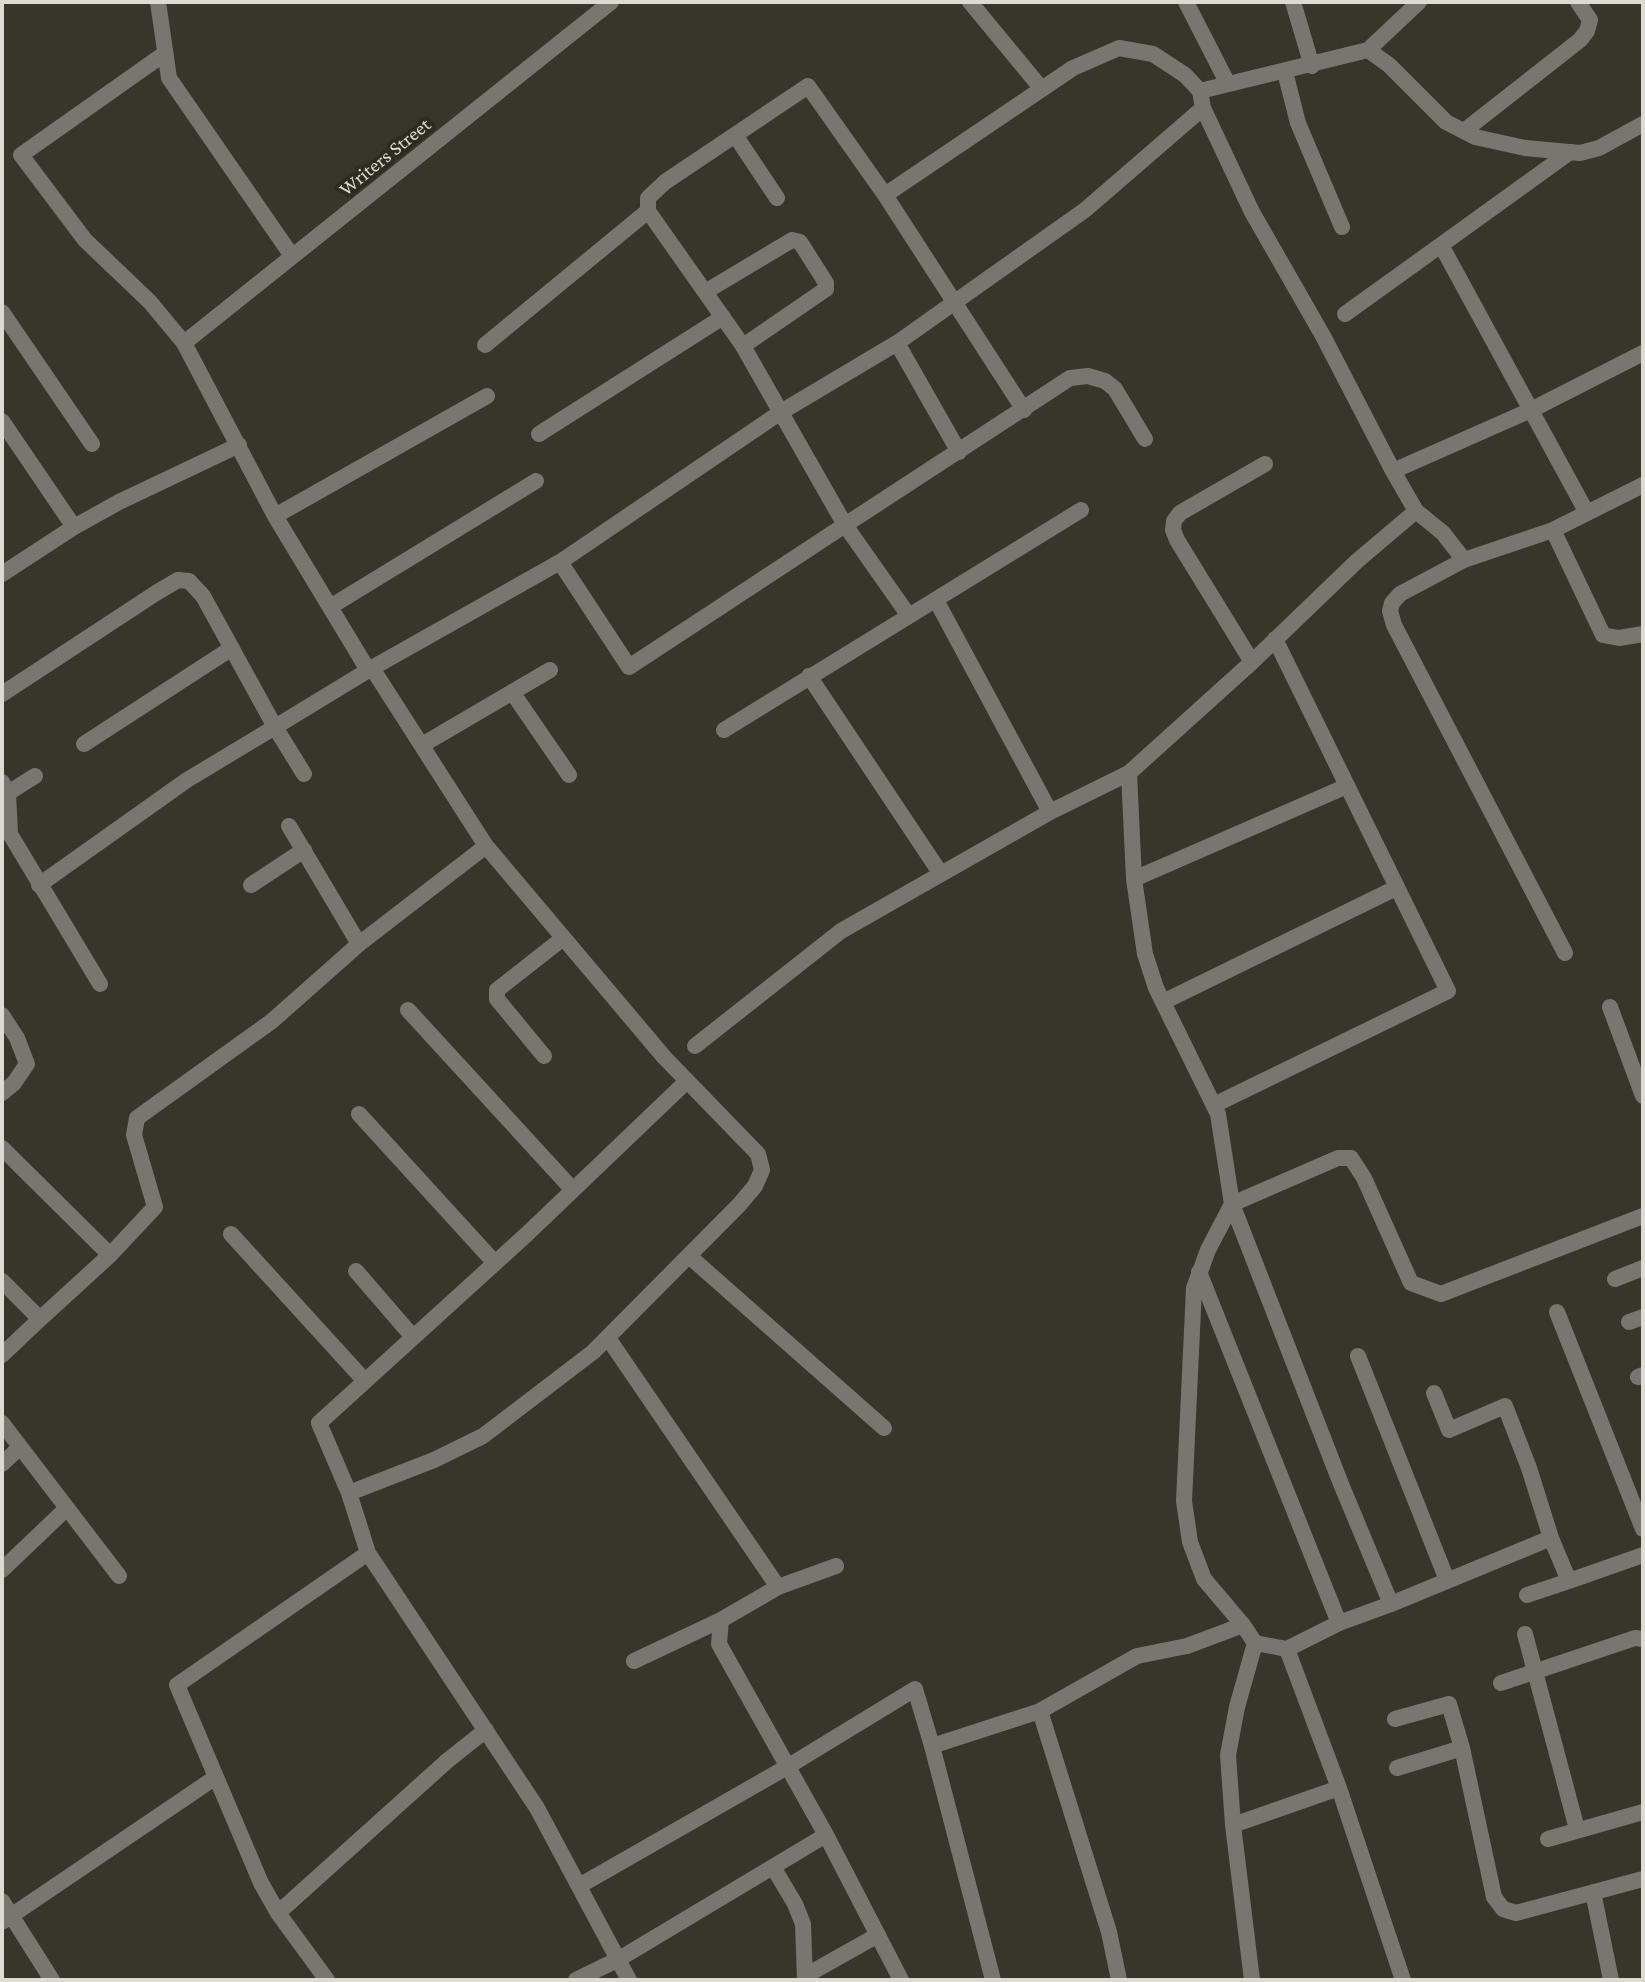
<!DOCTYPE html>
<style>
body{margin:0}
#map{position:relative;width:1645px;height:1982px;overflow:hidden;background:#37362b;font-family:"Crimson Pro",serif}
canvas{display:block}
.frame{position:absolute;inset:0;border:4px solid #dbdad3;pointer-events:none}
</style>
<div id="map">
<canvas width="1645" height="1982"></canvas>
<div class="frame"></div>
</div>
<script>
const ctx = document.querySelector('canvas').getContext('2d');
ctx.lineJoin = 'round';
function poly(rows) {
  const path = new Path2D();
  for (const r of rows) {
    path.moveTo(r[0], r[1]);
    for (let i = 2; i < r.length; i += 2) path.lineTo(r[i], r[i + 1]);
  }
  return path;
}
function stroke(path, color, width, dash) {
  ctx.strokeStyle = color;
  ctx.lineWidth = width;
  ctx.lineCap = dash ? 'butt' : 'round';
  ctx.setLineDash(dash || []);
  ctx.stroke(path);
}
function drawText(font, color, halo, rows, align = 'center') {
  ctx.font = font + ' "Crimson Pro",serif';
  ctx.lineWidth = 8;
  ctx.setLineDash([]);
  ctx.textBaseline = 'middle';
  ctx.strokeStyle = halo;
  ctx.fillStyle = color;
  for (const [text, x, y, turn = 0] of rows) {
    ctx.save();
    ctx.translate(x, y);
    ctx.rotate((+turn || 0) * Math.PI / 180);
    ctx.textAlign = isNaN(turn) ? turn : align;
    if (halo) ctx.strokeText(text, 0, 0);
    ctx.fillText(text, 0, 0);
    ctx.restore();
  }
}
stroke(poly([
 [158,2,169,78,292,256],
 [970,2,1041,88],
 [1186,2,1228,84],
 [1293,2,1312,66],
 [1368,50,1419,2],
 [164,54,21,155,85,240,150,302,184,343,275,516,368,670],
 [1285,72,1298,123,1342,227],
 [1200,91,1368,50,1389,65,1446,122,1475,137,1525,148,1580,153,1599,148,1643,124],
 [1203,108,1252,212,1323,336,1393,471,1531,410,1643,353],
 [1464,131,1580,40,1587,31,1590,20,1578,2],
 [735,135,777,198],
 [1570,152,1441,245,1587,513],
 [885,195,1024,410],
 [2,312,92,444],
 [1345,314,1441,245],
 [184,343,611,2],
 [897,343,959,452],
 [485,345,648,211],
 [743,346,845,525,1070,378,1088,376,1105,381,1115,389,1145,439],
 [2,421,74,527],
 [539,434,723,317],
 [1393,471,1416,511],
 [275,516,487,396],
 [1553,530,1603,635,1619,638,1643,634],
 [1464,560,1400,594,1392,603,1390,611,1394,625,1565,953],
 [560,562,629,667,845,525,909,616],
 [2,574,74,527,119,502,239,445],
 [936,600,1050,812],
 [330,607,536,481],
 [1252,662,1177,540,1173,530,1174,521,1180,513,1265,464],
 [372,668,486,846,664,1057,758,1154,762,1170,755,1186,739,1205,593,1352,483,1436,434,1460,349,1493,319,1423,527,1234,686,1082],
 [809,676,941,874],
 [512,692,569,775],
 [2,694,156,593,178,580,189,581,203,596,275,727,372,668,560,562,781,412,897,343,1085,210,1203,108,1200,91,1185,75,1153,54,1119,48,1073,68,885,195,808,86,665,182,648,198,648,211,743,346,826,289,826,283,800,242,792,240,705,292],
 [724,730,1081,510],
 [84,744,232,648],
 [422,745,550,670],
 [1129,773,1134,879,1145,954,1156,988,1218,1114,1232,1204,1208,1250,1194,1288,1184,1501,1190,1542,1204,1579,1243,1625,1255,1643,1237,1707,1228,1755,1233,1825,1252,1980],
 [2,782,8,793,10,834,100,984],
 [8,793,35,776],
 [289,826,359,944,486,846],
 [1134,879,1347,786],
 [39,885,187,780,275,727,304,774],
 [251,885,304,850],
 [1163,1002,1396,888],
 [1610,1007,1643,1096],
 [408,1010,573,1190],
 [2,1015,17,1038,27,1064,14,1083,2,1093],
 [695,1046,841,931,1050,812,1129,773,1252,662,1357,561,1416,511,1443,533,1464,560,1553,530,1643,485],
 [544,1056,497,999,497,990,562,939],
 [1214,1105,1448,991,1275,639],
 [359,1114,495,1263],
 [2,1148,110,1255,40,1319,2,1281],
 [231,1234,365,1381],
 [110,1255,155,1207,134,1135,137,1118,272,1021,359,944],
 [689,1256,884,1428],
 [356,1271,413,1337],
 [1199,1272,1339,1623],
 [1615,1279,1643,1268],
 [1557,1312,1643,1529],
 [1629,1322,1643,1317],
 [608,1338,778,1587,721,1620,719,1644,826,1835,901,1980],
 [2,1355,40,1319],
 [1358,1356,1447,1580],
 [1638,1377,1643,1375],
 [1434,1393,1449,1430,1505,1406,1529,1468,1551,1538,1569,1581,1643,1555],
 [2,1423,119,1576],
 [2,1464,20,1447],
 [349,1493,368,1553,537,1808,629,1980],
 [2,1570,67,1508],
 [778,1587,836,1566],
 [1527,1595,1569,1581],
 [1391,1604,1551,1538],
 [1525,1634,1577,1829],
 [1255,1643,1287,1649,1339,1623,1391,1604,1341,1484,1232,1204,1338,1158,1351,1158,1364,1178,1411,1283,1441,1294,1643,1216],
 [1287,1649,1339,1788,1403,1980],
 [634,1661,721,1620],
 [1501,1683,1635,1638,1643,1639],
 [1395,1719,1449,1704,1462,1748,1494,1897,1503,1909,1516,1913,1643,1879],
 [932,1746,993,1980],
 [1397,1768,1462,1748],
 [1233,1825,1339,1788],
 [1548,1839,1643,1812],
 [773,1867,795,1904,803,1924,805,1980],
 [579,1886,787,1767,915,1689,932,1746,1040,1711],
 [1593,1892,1611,1980],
 [2,1901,52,1980],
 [278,1913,447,1761,486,1730],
 [2,1922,216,1777],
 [805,1976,878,1935],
 [327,1980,278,1913,261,1883,177,1685,368,1553],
 [576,1980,619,1959,826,1835],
 [1119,1980,1109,1932,1040,1711,1137,1656,1187,1646,1243,1625]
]), '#777671', 16);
drawText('20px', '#dbdad3', '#2d2c21', [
 ["Writers Street",385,157,-39]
]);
</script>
